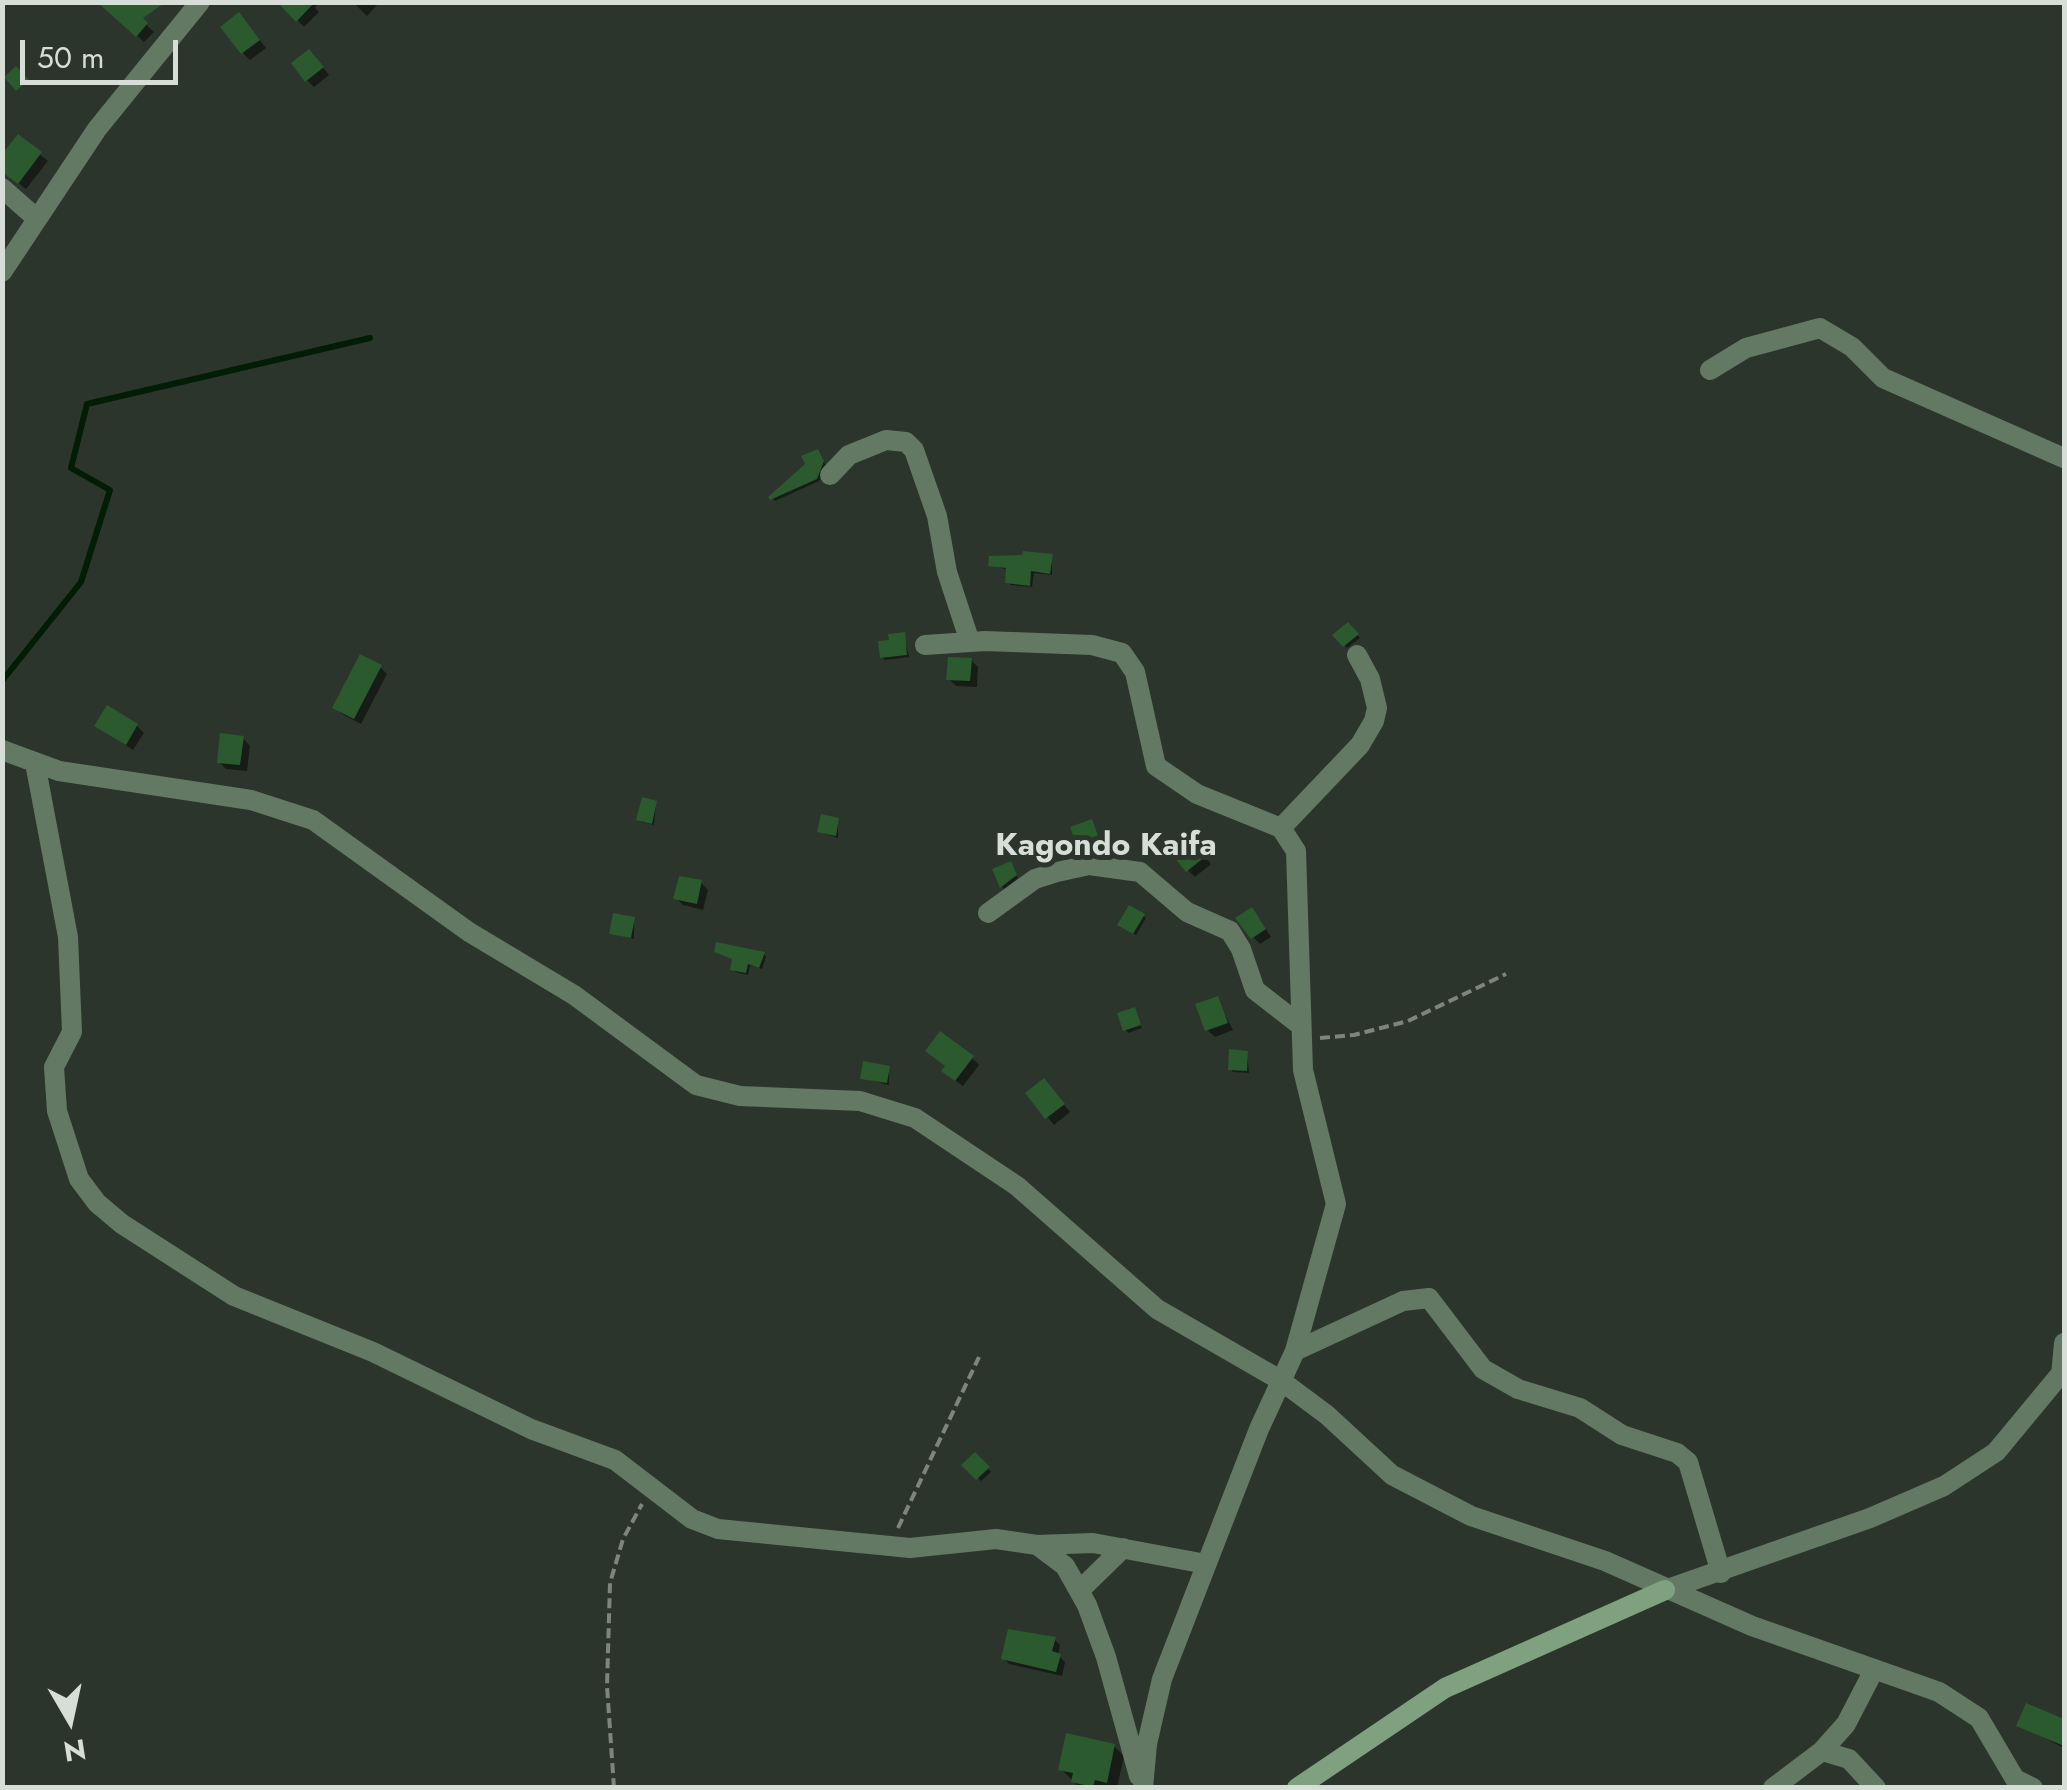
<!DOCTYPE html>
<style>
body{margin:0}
#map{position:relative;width:2067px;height:1790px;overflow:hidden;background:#2c352c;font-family:Jost,sans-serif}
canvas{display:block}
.frame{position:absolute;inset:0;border:5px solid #d7ddd7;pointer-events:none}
.north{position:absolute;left:20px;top:1670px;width:100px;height:100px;-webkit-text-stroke:8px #2c352c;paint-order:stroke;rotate:171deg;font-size:28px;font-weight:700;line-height:40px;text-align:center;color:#d7ddd7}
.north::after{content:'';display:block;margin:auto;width:35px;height:45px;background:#d7ddd7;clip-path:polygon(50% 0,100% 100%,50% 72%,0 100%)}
.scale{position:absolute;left:20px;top:40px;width:158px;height:45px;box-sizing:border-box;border:5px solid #d7ddd7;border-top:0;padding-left:12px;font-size:30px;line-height:35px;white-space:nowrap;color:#d7ddd7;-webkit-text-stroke:8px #2c352c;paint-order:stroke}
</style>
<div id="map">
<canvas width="2067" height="1790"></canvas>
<div class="frame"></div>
<div class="north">N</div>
<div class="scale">50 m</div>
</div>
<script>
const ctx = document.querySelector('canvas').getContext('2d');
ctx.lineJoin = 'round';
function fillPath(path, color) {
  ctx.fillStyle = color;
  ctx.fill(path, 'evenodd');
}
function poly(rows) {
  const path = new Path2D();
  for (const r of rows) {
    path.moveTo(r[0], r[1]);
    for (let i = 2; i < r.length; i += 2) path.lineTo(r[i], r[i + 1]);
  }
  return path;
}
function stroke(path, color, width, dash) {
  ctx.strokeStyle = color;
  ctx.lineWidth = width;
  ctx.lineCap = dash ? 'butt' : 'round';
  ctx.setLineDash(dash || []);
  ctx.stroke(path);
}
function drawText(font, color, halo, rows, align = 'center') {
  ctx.font = font + ' Jost,sans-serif';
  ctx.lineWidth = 10;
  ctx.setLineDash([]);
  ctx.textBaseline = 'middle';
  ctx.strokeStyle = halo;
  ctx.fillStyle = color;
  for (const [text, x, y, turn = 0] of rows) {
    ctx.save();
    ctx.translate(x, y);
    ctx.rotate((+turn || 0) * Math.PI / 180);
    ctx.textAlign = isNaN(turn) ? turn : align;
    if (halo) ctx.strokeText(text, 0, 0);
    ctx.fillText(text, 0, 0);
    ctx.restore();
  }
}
fillPath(poly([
 [101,2,121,2,154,32,144,42],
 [280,2,319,2,315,8,319,12,304,27],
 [353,2,377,2,378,4,367,16],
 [246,23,266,48,250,60,243,53],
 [316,59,329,75,314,87,307,80],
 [18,137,48,161,26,189,2,171],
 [821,455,826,466,819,481,775,501,772,498],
 [1052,557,1052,575,1034,573,1032,587,1010,585,1009,570,991,565],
 [1348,625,1360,638,1347,648,1336,635],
 [904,635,909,657,885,660,882,657,892,642],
 [971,660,978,667,977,687,956,686,949,679],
 [380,667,387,674,361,724,342,714,335,707],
 [98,726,137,726,144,733,133,750],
 [243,738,250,746,247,771,226,769,219,762],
 [656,803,654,825,642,822,639,819],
 [838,820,838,838,820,832],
 [1094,825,1100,841,1082,847,1079,844],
 [1201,851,1211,864,1195,877,1188,870],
 [1013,867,1018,878,1004,889,1002,886],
 [701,883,708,890,703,910,683,905,676,898],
 [1143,916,1146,918,1136,935,1123,928],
 [1259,918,1271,937,1260,944,1253,937],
 [634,919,634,939,612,933],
 [716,952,764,954,766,957,762,969,750,965,748,975,735,972,734,960],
 [1217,999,1233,1030,1215,1037,1207,1030],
 [1134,1010,1142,1028,1128,1033,1126,1030],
 [1247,1053,1249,1073,1233,1072,1230,1069],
 [972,1058,979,1065,963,1086,952,1078,948,1067],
 [889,1068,889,1085,863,1078],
 [1051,1088,1070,1112,1054,1125,1029,1093],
 [975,1455,991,1472,981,1481,965,1465],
 [1054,1639,1060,1645,1058,1655,1065,1662,1062,1676,1009,1664,1004,1658],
 [2027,1706,2064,1722,2064,1748,2019,1725],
 [1114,1746,1124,1756,1117,1788,1080,1788,1061,1769]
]), '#0007');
stroke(poly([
 [2,681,81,582,110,490,71,468,87,404,370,338]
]), '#031c05', 6);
fillPath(poly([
 [97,2,166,2,143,18,148,23,136,37],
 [277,2,315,2,296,22],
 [239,12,260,40,241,54,220,27],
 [309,49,324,67,305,82,291,63],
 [16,66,29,80,16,91,4,77],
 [18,134,42,152,18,184,2,172,2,154],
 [818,449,824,461,817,479,770,500,768,497,805,464,801,456],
 [1023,551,1053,554,1050,574,1031,571,1030,586,1005,583,1006,568,988,566,989,556,1022,555],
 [1348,622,1359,634,1343,647,1332,635],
 [905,632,907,655,880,658,878,641,889,640,888,634],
 [360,654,382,665,354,719,332,708],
 [948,657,972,658,970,681,946,680],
 [107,705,138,724,126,745,94,726],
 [220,733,244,736,240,765,217,763],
 [642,797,657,801,652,824,636,820],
 [821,814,839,818,836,836,817,832],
 [1092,819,1099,838,1077,846,1070,827],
 [1194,841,1206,856,1186,872,1174,857],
 [1011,861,1017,875,1000,888,992,869],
 [679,876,702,880,697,904,673,899],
 [1129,905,1145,914,1133,934,1117,925],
 [1252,907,1266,929,1251,939,1235,918],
 [613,913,635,917,631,938,609,934],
 [716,942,765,952,759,968,748,964,746,973,730,970,732,959,714,952],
 [1218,996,1228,1023,1205,1031,1195,1004],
 [1135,1007,1141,1025,1123,1031,1117,1013],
 [940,1031,974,1056,955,1081,941,1071,945,1066,925,1051],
 [1229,1049,1248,1051,1247,1071,1228,1070],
 [863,1061,890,1066,887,1083,860,1079],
 [1044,1078,1065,1104,1045,1119,1025,1093],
 [975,1452,990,1467,976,1480,961,1465],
 [1008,1629,1056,1637,1052,1651,1061,1654,1056,1672,1001,1659],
 [2026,1703,2064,1719,2064,1746,2016,1726],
 [1066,1733,1115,1744,1107,1783,1095,1780,1093,1787,1071,1782,1073,1773,1058,1770]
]), '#2a5a2d');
stroke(poly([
 [1320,1038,1354,1035,1408,1021,1506,974],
 [898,1528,979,1357],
 [614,1788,607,1686,610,1583,623,1539,642,1504]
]), '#7d857d', 4, [10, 5]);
stroke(poly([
 [2,188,35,217],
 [2,272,97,129,200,2],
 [1710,370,1746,348,1820,328,1852,347,1883,378,2064,458],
 [830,475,849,455,886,440,906,442,914,450,937,516,947,572,970,642],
 [925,645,985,641,1092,645,1122,653,1135,672,1156,766,1197,794,1281,828,1296,851,1303,1070,1336,1204,1295,1351,1259,1429,1162,1679,1147,1744,1143,1788],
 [2,750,59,771,251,800,313,820,469,932,574,995,696,1085,740,1096,860,1101,915,1118,1017,1186,1157,1309,1280,1380,1327,1415,1392,1475,1471,1516,1605,1561,1752,1626,1939,1692,1979,1718,2015,1779,2033,1788],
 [35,763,68,937,72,1032,54,1067,57,1111,79,1179,97,1203,122,1224,234,1296,373,1352,531,1429,615,1460,692,1519,718,1529,910,1548,996,1539,1037,1545,1093,1543,1206,1564],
 [1281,828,1360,745,1374,721,1377,708,1370,679,1357,655],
 [988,913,1035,879,1057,872,1089,865,1140,872,1187,912,1230,931,1241,949,1255,990,1300,1025],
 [1295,1351,1403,1301,1429,1298,1483,1369,1518,1389,1580,1408,1622,1435,1677,1453,1688,1462,1721,1573],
 [2061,1376,2064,1343],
 [1037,1545,1065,1566,1087,1605,1106,1657,1139,1776],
 [1080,1590,1123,1548],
 [1665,1590,1870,1518,1944,1486,1996,1452,2064,1370],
 [1822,1751,1849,1759,1876,1788],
 [1773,1788,1822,1751,1846,1724,1874,1670]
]), '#647964', 20);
stroke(poly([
 [1297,1788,1445,1688,1665,1590]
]), '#80a180', 20);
drawText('bold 32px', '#d7ddd7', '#2c352c', [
 ["Kagondo Kaifa",1106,847]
]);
</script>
